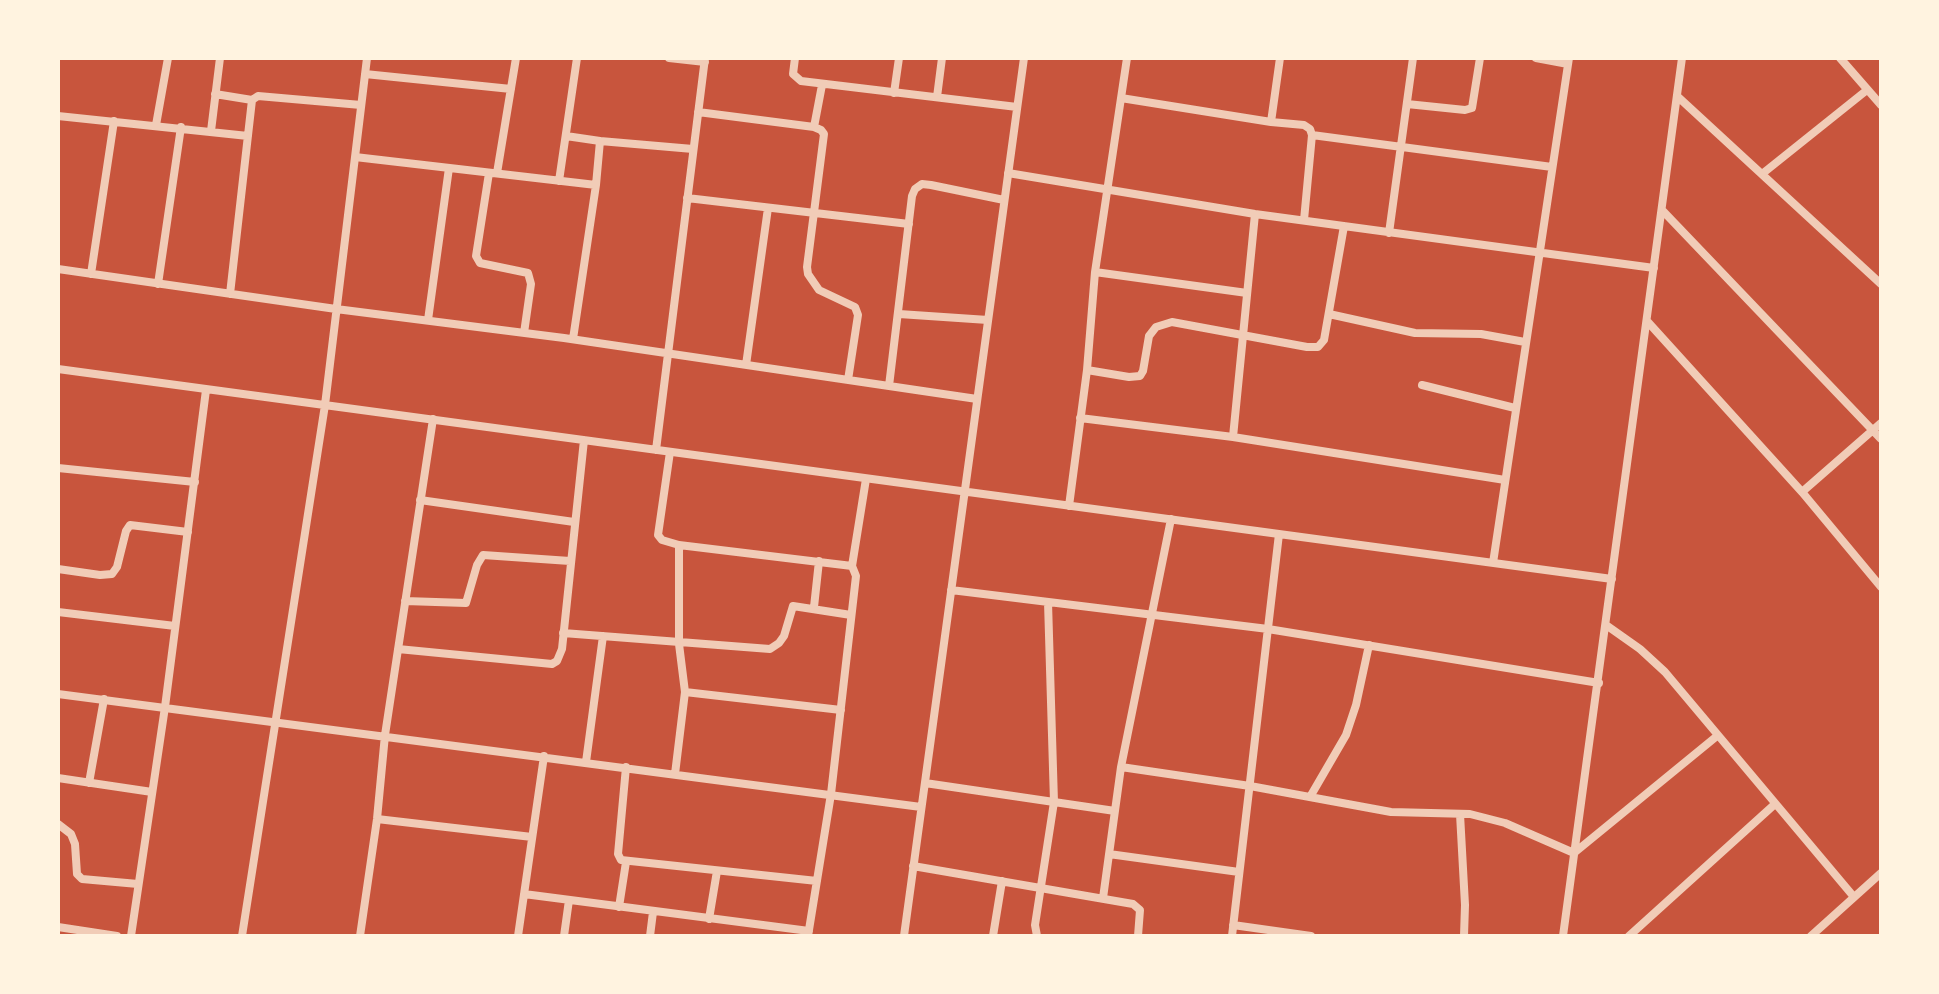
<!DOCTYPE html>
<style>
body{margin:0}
#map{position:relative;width:1939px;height:994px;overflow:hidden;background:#c8553d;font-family:"Fira Sans Condensed",sans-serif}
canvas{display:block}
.frame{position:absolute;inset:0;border:60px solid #fff3e0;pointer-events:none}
</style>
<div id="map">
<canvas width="1939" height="994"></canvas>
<div class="frame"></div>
</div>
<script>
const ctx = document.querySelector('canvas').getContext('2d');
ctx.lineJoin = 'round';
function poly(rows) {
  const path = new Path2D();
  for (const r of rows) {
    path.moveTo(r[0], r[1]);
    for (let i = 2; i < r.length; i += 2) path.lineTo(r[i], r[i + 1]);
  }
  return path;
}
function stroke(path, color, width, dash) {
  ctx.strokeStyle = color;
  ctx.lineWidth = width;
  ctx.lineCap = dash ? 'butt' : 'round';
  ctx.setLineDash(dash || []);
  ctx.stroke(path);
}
stroke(poly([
 [669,58,705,62],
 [795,58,793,74,801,81,1017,107],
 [1536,58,1568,64],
 [1840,58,1881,105],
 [365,74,511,89],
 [894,93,899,58],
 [215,94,252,100],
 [1677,96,1881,284],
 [937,97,942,58],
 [1121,98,1271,122,1280,58],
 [1407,104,1465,110,1472,108,1480,58],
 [698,112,814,127,821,130,824,134,807,267,808,274,819,290,855,307,858,315,848,380],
 [58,116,248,136],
 [1271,122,1304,125,1310,129,1312,135,1304,220],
 [156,125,168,58],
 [814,127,822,85],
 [211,131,220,58],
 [1312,135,1552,167],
 [566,136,600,141],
 [355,157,596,185],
 [489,173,476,256,480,263,528,273,531,284,524,333],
 [497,173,516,58],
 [1008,173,1255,214,1654,268],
 [1762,174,1867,90],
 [559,181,577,58],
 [687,198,909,224],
 [1662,210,1881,439],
 [1389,233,1413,58],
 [58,269,336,309,564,338,977,399],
 [1095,272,1247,293],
 [91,274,114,121],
 [158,284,181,127],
 [230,294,252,100,258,96,361,105],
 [899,314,988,320],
 [1329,314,1415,333,1481,334,1525,342],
 [428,320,449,168],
 [1647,321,1802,492,1881,587],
 [573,339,596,185,600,141,693,149],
 [746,365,768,208],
 [58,369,1612,579],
 [1087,370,1129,377,1140,376,1143,371,1149,336,1156,327,1172,322,1307,347,1318,347,1324,340,1344,226],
 [1422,385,1515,408],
 [889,386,912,196,915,189,922,184,931,185,1004,200],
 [1080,418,1233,437,1505,480],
 [1233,437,1255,214],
 [656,450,705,58],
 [670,452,658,535,662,540,679,545,852,566],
 [58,468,195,482],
 [1802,492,1881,423],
 [420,500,574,522],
 [1069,506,1087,370,1095,272,1127,58],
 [1493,563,1569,58],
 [58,569,100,575,112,574,117,567,126,531,130,525,188,532],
 [951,590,1268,629,1599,683],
 [405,601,466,603,477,565,483,555,570,561],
 [814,607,819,561],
 [58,612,175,626],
 [1606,625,1640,649,1665,672,1854,897],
 [563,633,770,649,779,643,784,636,793,606,851,615],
 [398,649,552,664,557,661,562,649,584,440],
 [685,692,841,710],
 [58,694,921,807],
 [586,762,603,636],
 [626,767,618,854,621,860,817,881],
 [1121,767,1250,786,1391,812,1470,814,1505,823,1574,853,1717,736],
 [675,774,685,692,679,644,679,545],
 [58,778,152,792],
 [89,783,104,699],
 [925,783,1115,811],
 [1310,797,1346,735,1356,705,1369,645],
 [1460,814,1465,905,1464,936],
 [377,819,532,837],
 [58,824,71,834,75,844,77,874,82,879,138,884],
 [1109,854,1239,872],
 [913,866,1133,904,1140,910,1138,936],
 [524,894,809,931],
 [1103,898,1121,767,1171,519],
 [619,907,626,862],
 [709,919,717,871],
 [1233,925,1311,936],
 [58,927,117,936],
 [131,936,165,707,206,390],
 [242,936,325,405,367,58],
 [360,936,377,819,385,735,433,419],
 [518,936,544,756],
 [564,936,569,900],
 [650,936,653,912],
 [808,936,831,794,856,576,852,566,866,479],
 [904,936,1024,58],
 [993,936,1002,881],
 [1037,936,1035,925,1054,802,1048,602],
 [1232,936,1279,534],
 [1563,936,1682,58],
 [1629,936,1775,804],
 [1811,936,1881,873]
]), '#f1ccb7', 8);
</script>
